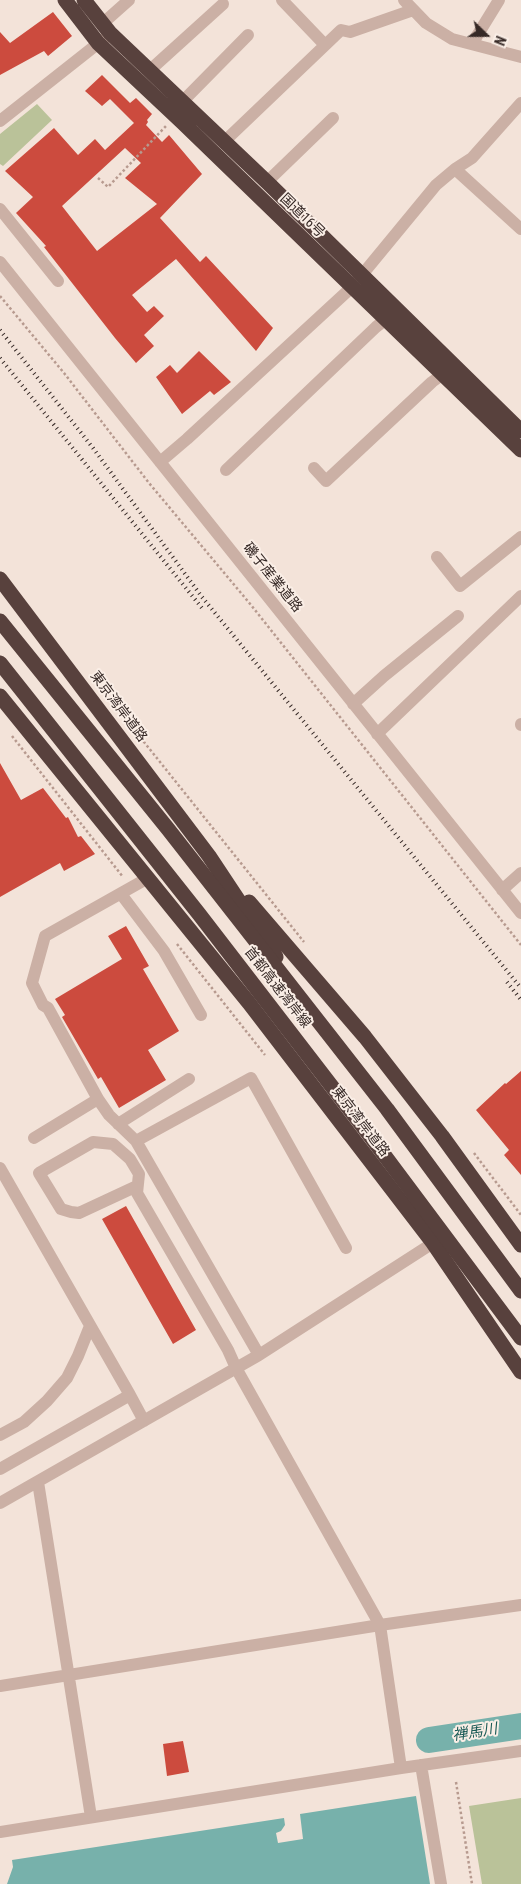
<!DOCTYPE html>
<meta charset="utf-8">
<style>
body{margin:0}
#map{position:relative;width:521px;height:1884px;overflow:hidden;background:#f3e3d9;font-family:"Roboto Condensed",sans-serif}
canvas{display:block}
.north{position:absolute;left:461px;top:10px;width:50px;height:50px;-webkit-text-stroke:4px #faeee6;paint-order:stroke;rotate:112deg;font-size:14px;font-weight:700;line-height:20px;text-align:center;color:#362926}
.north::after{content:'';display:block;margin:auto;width:18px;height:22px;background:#362926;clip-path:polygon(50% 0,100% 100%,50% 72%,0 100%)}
</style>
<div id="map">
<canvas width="521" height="1884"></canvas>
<div class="north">N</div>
</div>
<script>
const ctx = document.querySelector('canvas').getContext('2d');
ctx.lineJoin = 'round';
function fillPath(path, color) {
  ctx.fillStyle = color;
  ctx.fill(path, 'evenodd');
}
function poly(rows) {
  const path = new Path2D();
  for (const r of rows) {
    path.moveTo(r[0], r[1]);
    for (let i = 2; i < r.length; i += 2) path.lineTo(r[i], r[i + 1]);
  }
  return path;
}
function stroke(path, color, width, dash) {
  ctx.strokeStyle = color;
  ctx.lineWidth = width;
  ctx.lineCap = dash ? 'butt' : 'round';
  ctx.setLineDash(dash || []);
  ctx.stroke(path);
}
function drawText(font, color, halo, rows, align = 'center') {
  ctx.font = font + ' "Roboto Condensed","Noto Sans JP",sans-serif';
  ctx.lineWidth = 4;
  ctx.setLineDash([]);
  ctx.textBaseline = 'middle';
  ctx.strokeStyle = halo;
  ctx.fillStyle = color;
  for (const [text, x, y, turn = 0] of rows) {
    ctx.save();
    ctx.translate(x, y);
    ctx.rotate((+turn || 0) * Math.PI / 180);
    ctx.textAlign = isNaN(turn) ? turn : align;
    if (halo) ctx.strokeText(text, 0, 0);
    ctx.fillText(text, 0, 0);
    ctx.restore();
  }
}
fillPath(poly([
 [37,104,52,120,3,166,0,164,0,134],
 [521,1798,521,1884,482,1884,469,1806]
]), '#bac299');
fillPath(poly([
 [416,1796,430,1884,7,1884,13,1867,12,1860,284,1818,285,1825,281,1831,276,1833,278,1843,303,1839,300,1814]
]), '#77b1ab');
stroke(poly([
 [429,1740,521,1726]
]), '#77b1ab', 26);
fillPath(poly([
 [53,12,72,36,48,56,44,51,0,75,0,32,10,43],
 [102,75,130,103,136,98,152,114,147,120,148,122,146,125,162,142,169,135,202,174,160,218,200,262,206,256,273,328,256,351,176,259,132,295,147,312,154,306,164,316,144,335,154,346,136,363,115,338,44,247,46,246,16,213,33,197,5,171,54,128,78,155,95,139,105,150,134,123,110,99,102,106,85,91],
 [125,148,141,163,125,178,157,204,97,251,62,206],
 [199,351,231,382,214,395,210,391,182,414,156,377,170,365,177,373],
 [0,763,21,800,43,788,66,818,68,817,78,837,81,836,95,854,64,871,60,863,0,897],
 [126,926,149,966,143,969,179,1031,148,1050,166,1080,119,1108,101,1077,98,1079,62,1017,65,1015,55,999,122,959,108,936],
 [521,1071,521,1175,504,1155,509,1150,476,1110,505,1083,506,1084],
 [126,1206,196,1330,173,1344,102,1219],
 [183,1741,189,1772,167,1776,163,1744]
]), '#cc4b3e');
stroke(poly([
 [98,178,108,187,166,126],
 [0,296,64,373,149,483,251,605,521,945],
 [128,722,304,942],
 [12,736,123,877],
 [177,944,265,1055],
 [474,1153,521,1215],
 [456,1782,472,1884]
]), '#b79a8f', 2.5, [2.5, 2.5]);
stroke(poly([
 [282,0,325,45],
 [404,0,426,23,452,39,521,57],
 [102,24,129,0],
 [472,44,499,0],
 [149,71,223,4],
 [182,102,248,35],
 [0,121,105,38],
 [223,141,229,137,341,30,350,32,413,10],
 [455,169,521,229],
 [268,183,272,177,333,118],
 [0,209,58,281],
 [0,262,521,913],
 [160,462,187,439,352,287,436,185,455,169,472,158,521,103],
 [314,468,326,481,432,382,443,374],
 [226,470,376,327,386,319],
 [437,557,460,586,521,537],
 [353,704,384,676,458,616],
 [521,725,521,724],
 [377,734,521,596],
 [502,890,521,873],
 [121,894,164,951,201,1015],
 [118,1124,189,1079],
 [34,1138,98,1099],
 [136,1141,109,1115,98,1099,48,1008,43,1005,32,983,45,936,148,878],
 [0,1168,130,1395,0,1469],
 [137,1186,79,1213,71,1212,61,1209,39,1173,93,1142,113,1144,130,1159,139,1174,137,1193,228,1350,236,1368,380,1625,401,1768],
 [259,1355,136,1141,251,1078,346,1248],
 [130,1395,144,1421],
 [0,1435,24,1422,47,1401,67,1378,78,1356,90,1326],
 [38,1482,91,1817],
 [0,1503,259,1355,433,1243],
 [0,1686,380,1625,521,1605],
 [421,1765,441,1884],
 [0,1832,401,1768,521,1751]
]), '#cbb0a5', 12);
stroke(poly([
 [65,0,98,43,182,122,521,450],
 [84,0,110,33,268,183,521,431],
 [0,579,209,856,276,957],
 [0,696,249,1003,433,1243,521,1372],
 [249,902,365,1037,442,1136,521,1245]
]), '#58413d', 15);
stroke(poly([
 [0,330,93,448,202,597,521,988],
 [0,358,202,608],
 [507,982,521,1000]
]), '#362926', 4, [1, 4]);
stroke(poly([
 [0,621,168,829,387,1109,521,1291],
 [0,663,199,914,370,1136,521,1338]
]), '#58413d', 15);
drawText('14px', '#362926', '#faeee6', [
 ["国道16号",302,216,44],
 ["磯子産業道路",272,578,51],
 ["東京湾岸道路",118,707,53],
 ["首都高速湾岸線",277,988,52],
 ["東京湾岸道路",360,1122,52]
]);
drawText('italic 15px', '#1a5a55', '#faeee6', [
 ["禅馬川",475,1733,-9]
]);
</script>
